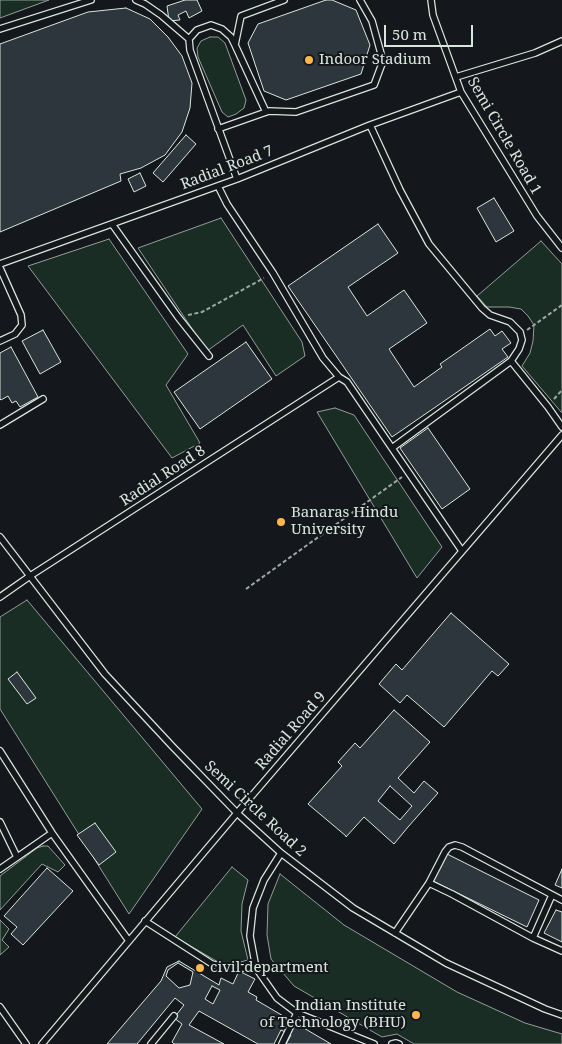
<!DOCTYPE html>
<style>
body{margin:0}
#map{position:relative;width:562px;height:1044px;overflow:hidden;background:#14181c;font-family:"Noto Serif",serif}
canvas{display:block}
.scale{position:absolute;left:384px;top:25px;width:89px;height:22px;box-sizing:border-box;border:2px solid #d8e6dc;border-top:0;padding-left:6px;font-size:15px;line-height:18px;white-space:nowrap;color:#d8e6dc;-webkit-text-stroke:4px #14181c;paint-order:stroke}
</style>
<div id="map">
<canvas width="562" height="1044"></canvas>
<div class="scale">50 m</div>
</div>
<script>
const ctx = document.querySelector('canvas').getContext('2d');
ctx.lineJoin = 'round';
function fillPath(path, color) {
  ctx.fillStyle = color;
  ctx.fill(path, 'evenodd');
}
function poly(rows) {
  const path = new Path2D();
  for (const r of rows) {
    path.moveTo(r[0], r[1]);
    for (let i = 2; i < r.length; i += 2) path.lineTo(r[i], r[i + 1]);
  }
  return path;
}
function stroke(path, color, width, dash) {
  ctx.strokeStyle = color;
  ctx.lineWidth = width;
  ctx.lineCap = dash ? 'butt' : 'round';
  ctx.setLineDash(dash || []);
  ctx.stroke(path);
}
function drawText(font, color, halo, rows, align = 'center') {
  ctx.font = font + ' "Noto Serif",serif';
  ctx.lineWidth = 4;
  ctx.setLineDash([]);
  ctx.textBaseline = 'middle';
  ctx.strokeStyle = halo;
  ctx.fillStyle = color;
  for (const [text, x, y, turn = 0] of rows) {
    ctx.save();
    ctx.translate(x, y);
    ctx.rotate((+turn || 0) * Math.PI / 180);
    ctx.textAlign = isNaN(turn) ? turn : align;
    if (halo) ctx.strokeText(text, 0, 0);
    ctx.fillText(text, 0, 0);
    ctx.restore();
  }
}
const green = poly([
 [0,0,49,0,0,18,0,0],
 [210,37,218,37,225,43,246,100,244,108,236,114,228,117,222,112,198,57,197,48,201,41,210,37],
 [221,218,302,342,305,356,276,376,243,325,207,351,138,248,221,218],
 [109,239,188,354,166,385,200,443,172,458,28,266,109,239],
 [541,241,562,264,562,413,522,366,530,353,533,341,534,325,528,316,521,309,509,307,487,307,477,296,541,241],
 [335,408,354,415,442,547,417,578,317,412,335,408],
 [27,600,202,809,129,914,0,709,0,617,27,600],
 [43,846,48,846,65,865,58,872,42,864,0,910,0,876,37,848,43,846],
 [232,867,248,880,242,904,241,931,248,960,225,966,175,937,232,867],
 [280,874,344,925,457,992,525,1023,562,1034,562,1044,414,1044,397,1034,382,1037,294,986,271,959,267,935,268,904,280,874],
 [0,920,9,929,2,940,9,947,0,955,0,920]
]);
fillPath(green, '#1a2d24');
stroke(green, '#939e99', 1);
const building = poly([
 [185,0,197,0,202,11,189,18,186,11,178,15,180,20,169,21,167,6,185,0],
 [326,0,332,0,356,10,370,45,361,74,286,100,264,91,248,43,258,24,326,0],
 [126,8,150,19,168,37,182,56,192,83,190,108,182,132,165,155,141,168,120,174,121,181,0,232,0,44,88,12,126,8],
 [186,135,196,144,163,182,153,173,186,135],
 [140,173,146,186,134,192,128,179,140,173],
 [494,198,514,231,496,242,477,208,494,198],
 [378,224,398,253,348,287,367,316,404,290,427,323,389,349,414,387,442,367,440,364,490,329,495,336,502,331,511,343,502,349,508,357,392,437,288,286,378,224],
 [43,330,61,362,40,374,22,341,43,330],
 [246,342,272,379,200,429,174,392,246,342],
 [11,347,38,397,20,407,16,401,12,403,8,396,1,400,0,399,0,353,11,347],
 [428,428,470,489,442,509,400,448,428,428],
 [451,613,509,664,498,676,492,671,444,727,407,695,400,703,379,684,396,664,402,670,451,613],
 [17,672,36,698,27,704,8,679,17,672],
 [394,710,430,742,398,778,414,793,424,781,438,793,408,827,394,844,364,817,346,837,346,836,308,804,342,766,338,762,355,743,360,748,394,710],
 [390,786,412,806,400,820,378,801,390,786],
 [95,823,116,852,99,865,77,835,95,823],
 [447,854,539,900,527,927,433,881,447,854],
 [47,868,73,891,23,945,11,934,17,927,4,916,47,868],
 [562,869,562,888,555,885,562,869],
 [556,910,562,912,562,942,544,933,556,910],
 [179,961,219,985,221,978,233,984,239,971,255,979,248,992,257,997,256,1000,331,1044,286,1044,291,1035,281,1030,274,1044,258,1044,199,1011,189,1025,224,1044,174,1044,172,1042,182,1024,174,1018,184,1005,175,998,137,1044,107,1044,161,981,167,967,179,961],
 [178,963,193,972,190,985,179,988,166,976,168,970,178,963],
 [212,986,220,990,213,1004,205,999,212,986]
]);
fillPath(building, '#2c363c');
stroke(building, '#d8e6dc', 1);
const lane = poly([
 [136,0,145,4,161,15,189,39,190,50,237,179],
 [431,0,433,15,461,92,537,216,562,248],
 [0,29,91,0],
 [189,39,197,30,211,25,222,29,231,37,235,45],
 [456,77,535,53,562,41],
 [266,112,235,45,241,16,284,0],
 [370,125,400,190,429,244,482,308,490,315,510,322,520,332,522,340,519,349,511,361,548,407,562,427],
 [218,129,269,111,296,112,374,85,383,61,372,21,360,0],
 [218,186,227,204,273,273,323,358,339,377,347,382,462,551],
 [112,224,178,317,209,356],
 [0,264,237,179,370,125,461,92],
 [0,268,21,315,22,325,15,334,0,341],
 [0,425,43,399],
 [392,448,511,361],
 [0,537,105,674,173,747,237,813,281,853,353,908,446,963,545,1009,562,1015],
 [0,597,30,576,339,377],
 [0,751,52,833,129,941],
 [0,822,17,857],
 [281,853,264,880,253,908,250,936,256,968,277,998,297,1013,374,1044],
 [0,869,52,833],
 [429,883,445,852,449,847,455,845,462,847,562,900],
 [145,921,212,964,225,968,256,968],
 [395,933,429,883,452,894,533,938,562,951],
 [533,938,552,895],
 [0,1007,26,1044],
 [42,1044,237,813,562,435],
 [151,1044,174,1016],
 [282,1044,297,1013],
 [392,1044,396,1043,399,1044]
]);
stroke(lane, '#d8e6dc', 8);
stroke(poly([
 [188,315,202,312,264,278],
 [527,330,562,305],
 [554,399,562,390],
 [246,589,402,477]
]), '#9da8a2', 2, [4, 2.5]);
stroke(lane, '#14181c', 5.5);
for (const [x, y, r, color] of [
 [309,60,5,"#ffb74d"],
 [281,522,5,"#ffb74d"],
 [200,968,5,"#ffb74d"],
 [416,1015,5,"#ffb74d"]
]) {
  const dot = new Path2D();
  dot.arc(x, y, r, 0, 2 * Math.PI);
  ctx.fillStyle = color;
  ctx.fill(dot);
  stroke(dot, '#14181c', 2);
}
drawText('15px', '#d8e6dc', '#14181c', [
 ["Indoor Stadium",319,60],
 ["Banaras Hindu",291,513],
 ["University",291,530],
 ["civil department",210,968],
 ["Indian Institute",406,1006,"right"],
 ["of Technology (BHU)",406,1023,"right"]
], 'left');
drawText('15px', '#d8e6dc', '#14181c', [
 ["Semi Circle Road 1",504,136,60],
 ["Radial Road 7",227,168,-21],
 ["Radial Road 8",163,476,-33],
 ["Radial Road 9",291,731,-49],
 ["Semi Circle Road 2",255,809,43]
]);
</script>
